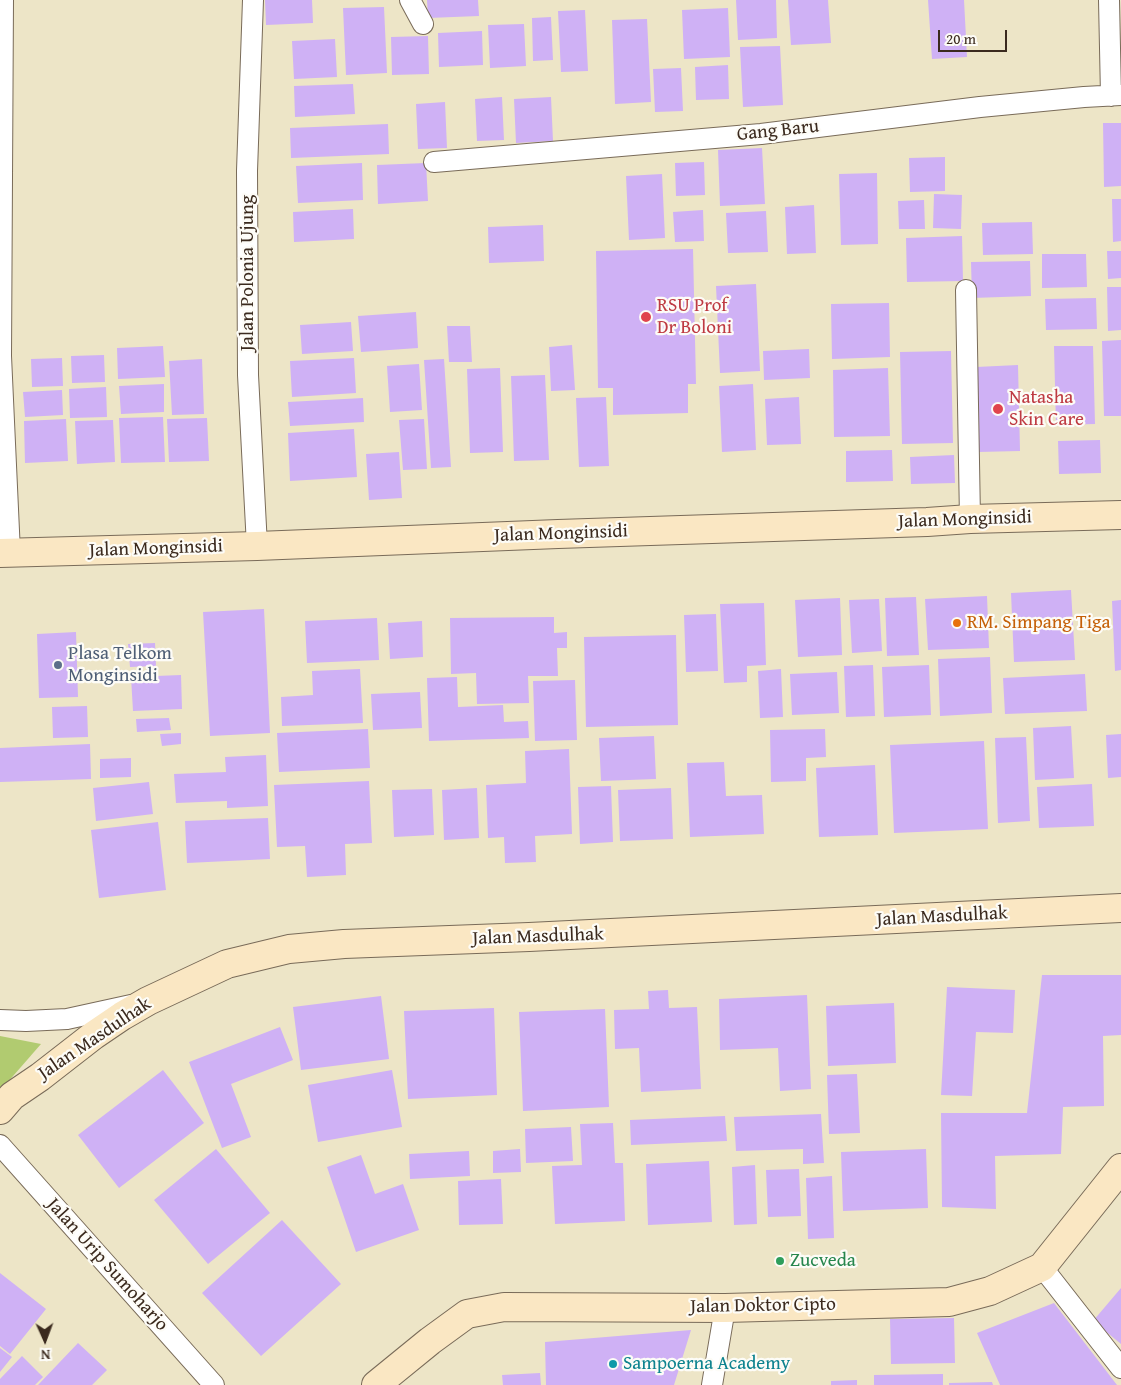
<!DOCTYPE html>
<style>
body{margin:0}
#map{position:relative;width:1121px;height:1385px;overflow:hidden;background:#ede5c7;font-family:"Gentium Book Plus",serif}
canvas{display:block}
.north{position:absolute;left:20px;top:1315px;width:50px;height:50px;-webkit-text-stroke:4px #fdfcf7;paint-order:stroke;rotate:178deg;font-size:14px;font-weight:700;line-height:20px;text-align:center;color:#3b2a1e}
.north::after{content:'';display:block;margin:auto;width:18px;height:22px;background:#3b2a1e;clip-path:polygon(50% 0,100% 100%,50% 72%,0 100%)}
.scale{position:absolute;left:938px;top:30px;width:69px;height:22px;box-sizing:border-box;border:2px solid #3b2a1e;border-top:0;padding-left:6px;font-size:15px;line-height:18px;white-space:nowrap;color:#3b2a1e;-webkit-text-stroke:4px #fdfcf7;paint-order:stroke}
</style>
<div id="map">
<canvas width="1121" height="1385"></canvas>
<div class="north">N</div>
<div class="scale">20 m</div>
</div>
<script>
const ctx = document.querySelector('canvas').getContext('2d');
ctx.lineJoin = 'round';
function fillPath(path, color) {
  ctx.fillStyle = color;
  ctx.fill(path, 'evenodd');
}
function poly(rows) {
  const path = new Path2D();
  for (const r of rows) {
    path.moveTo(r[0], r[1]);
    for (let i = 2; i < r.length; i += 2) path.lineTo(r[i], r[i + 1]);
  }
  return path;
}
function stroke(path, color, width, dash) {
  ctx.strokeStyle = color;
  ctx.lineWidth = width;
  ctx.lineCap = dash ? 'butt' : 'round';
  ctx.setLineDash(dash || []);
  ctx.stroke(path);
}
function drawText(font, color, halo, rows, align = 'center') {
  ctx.font = font + ' "Gentium Book Plus",serif';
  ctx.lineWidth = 4.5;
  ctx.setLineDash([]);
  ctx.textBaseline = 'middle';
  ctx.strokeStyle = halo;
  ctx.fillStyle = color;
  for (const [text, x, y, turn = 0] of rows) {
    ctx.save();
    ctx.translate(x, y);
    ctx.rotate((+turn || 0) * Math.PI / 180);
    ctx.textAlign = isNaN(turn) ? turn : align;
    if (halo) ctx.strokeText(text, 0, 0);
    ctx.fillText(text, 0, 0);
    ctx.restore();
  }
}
fillPath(poly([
 [0,1036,41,1044,0,1091]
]), '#b1cb70');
fillPath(poly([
 [265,0,312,0,313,23,266,25],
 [427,0,478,0,479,16,428,18],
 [736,0,776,0,777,38,738,40],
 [788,0,828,0,831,43,791,45],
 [928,0,964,0,967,57,932,59],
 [384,7,387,73,346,75,343,8],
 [728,8,730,57,684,59,682,10],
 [585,10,588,71,561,72,558,11],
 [551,17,553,60,533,61,532,18],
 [647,19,651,102,615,104,612,20],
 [524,24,526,66,490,68,488,25],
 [482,31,483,65,439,67,438,33],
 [428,36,429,74,392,75,391,37],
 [335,39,337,77,294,79,292,41],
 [780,46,783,105,743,107,740,47],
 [728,65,729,99,696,100,695,67],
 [681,68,683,111,655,112,653,69],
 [353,84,355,114,295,117,294,86],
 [502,97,504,140,477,141,475,99],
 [551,97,553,141,516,143,514,99],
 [445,102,447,148,418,149,416,104],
 [1103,123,1121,123,1121,186,1104,187],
 [388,124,389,154,291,158,290,128],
 [762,148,765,204,720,206,718,150],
 [945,157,945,191,910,192,909,158],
 [704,162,705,195,676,196,675,163],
 [362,163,363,200,298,203,296,166],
 [426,163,428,201,378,204,377,165],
 [877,173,878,244,841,245,839,174],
 [662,174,665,238,629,240,626,176],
 [934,194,962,195,961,229,933,228],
 [1112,199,1121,199,1121,241,1113,242],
 [924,200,925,229,899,229,898,201],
 [814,205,816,253,787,254,785,207],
 [353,209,354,239,294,242,293,212],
 [703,210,704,241,675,242,673,212],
 [766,211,768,252,728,253,726,213],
 [1032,222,1033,254,983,255,982,223],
 [543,225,544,261,489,263,488,227],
 [962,236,963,281,907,282,906,238],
 [693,249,696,384,688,384,688,413,613,415,613,388,598,388,596,251],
 [1107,251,1121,251,1121,278,1108,279],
 [1042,254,1086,254,1087,287,1042,288],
 [1030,261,1031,296,972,298,971,262],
 [756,284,760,371,720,373,716,286],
 [1107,287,1121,287,1121,330,1108,331],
 [1096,298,1097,329,1046,330,1045,299],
 [889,303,890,357,832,359,831,304],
 [416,312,418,348,361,352,358,316],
 [351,322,353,351,302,354,300,325],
 [447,326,470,326,472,362,449,362],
 [1121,340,1121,416,1104,416,1102,341],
 [572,345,575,390,551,391,549,347],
 [163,346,165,377,118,379,117,348],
 [1054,346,1093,346,1095,424,1056,425],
 [809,349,810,378,764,380,763,351],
 [951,351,953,443,902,444,900,352],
 [104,355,105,382,72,383,71,356],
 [62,358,63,386,32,387,31,359],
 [354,358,356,393,292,397,290,361],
 [202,359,204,414,172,415,169,361],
 [444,359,451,467,431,468,424,360],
 [419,364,422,410,390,412,387,366],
 [1018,365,1020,451,978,452,976,367],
 [500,368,503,452,470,453,467,369],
 [888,368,890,436,834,437,833,370],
 [545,375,549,460,514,461,511,376],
 [164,384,164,412,121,414,119,386],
 [753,384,756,450,722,452,719,386],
 [106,387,107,417,70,418,69,389],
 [62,390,63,415,25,417,23,392],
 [606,397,609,466,579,467,576,398],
 [799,397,801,444,767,445,765,399],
 [363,398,364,422,290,426,288,402],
 [163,417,165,462,121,463,119,418],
 [207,418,209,461,169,462,167,419],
 [66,419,68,461,25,463,24,421],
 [424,419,427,469,403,470,399,420],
 [113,420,115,462,77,464,75,421],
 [354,429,357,477,290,481,288,433],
 [1100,440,1101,473,1059,474,1058,441],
 [892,450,893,481,846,482,846,451],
 [399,452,402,498,369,500,366,454],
 [954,455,955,483,911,484,910,457],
 [1071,590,1075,660,1014,662,1011,593],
 [987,596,989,648,928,650,925,599],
 [916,597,919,655,887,656,885,598],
 [840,598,842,655,798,657,795,600],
 [879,599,882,651,852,653,849,600],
 [1121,600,1121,670,1115,671,1112,601],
 [764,603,766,665,747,666,747,682,724,683,720,604],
 [264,609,270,733,210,736,203,612],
 [716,614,718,671,686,672,684,615],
 [554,617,554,633,567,632,567,648,557,648,558,676,528,676,529,703,477,704,476,673,451,674,450,618],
 [377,618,379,660,307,663,305,621],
 [422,621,423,657,390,659,388,623],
 [76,632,78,697,39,698,37,634],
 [676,635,678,725,586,727,584,637],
 [155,643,156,666,130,667,128,644],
 [990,657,992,713,940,716,938,659],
 [873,665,875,716,846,717,844,666],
 [929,665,931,715,884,717,882,667],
 [360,669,363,723,282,726,281,697,313,695,312,671],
 [781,669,783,717,760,718,758,671],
 [837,672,839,713,792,715,790,674],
 [1085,674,1087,711,1005,714,1003,678],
 [181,675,182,709,133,711,131,677],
 [457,677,458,707,503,705,504,722,528,721,529,738,429,741,427,678],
 [575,680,577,740,535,741,533,681],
 [420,692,422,728,373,730,371,694],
 [87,706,88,737,53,738,52,707],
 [169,718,171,730,137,732,136,719],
 [1071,726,1074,778,1035,780,1033,728],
 [368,729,370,768,279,772,277,733],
 [825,729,826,757,806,758,806,781,771,782,770,730],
 [181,733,181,744,162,746,160,734],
 [1121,734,1121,777,1108,778,1106,735],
 [654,736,656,779,601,781,599,738],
 [1026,737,1030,821,998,823,995,738],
 [984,741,988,829,894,833,890,745],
 [90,744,91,779,0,782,0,748],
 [569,749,572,834,535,836,536,862,505,863,504,837,488,838,486,785,526,783,525,751],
 [266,755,268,806,227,808,227,801,176,803,174,774,226,772,225,757],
 [131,758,131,777,100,778,100,759],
 [724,762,726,796,762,795,764,834,690,837,687,763],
 [875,765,878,835,819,837,816,768],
 [369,781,372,843,345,844,346,875,307,877,305,846,277,847,274,785],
 [149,782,153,814,96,821,93,788],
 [1092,784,1094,826,1039,828,1037,787],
 [611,786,613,842,580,844,578,787],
 [477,788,479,838,444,840,442,790],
 [671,788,673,839,620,841,618,790],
 [432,789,434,835,394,837,392,790],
 [268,818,270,859,187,863,185,821],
 [158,822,166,890,99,898,91,830],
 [1042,975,1121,975,1121,1035,1103,1036,1104,1106,1063,1107,1061,1154,995,1156,996,1209,942,1207,941,1113,1027,1113],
 [947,987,1015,990,1013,1033,976,1032,972,1096,941,1095],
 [668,990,669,1008,697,1007,701,1089,641,1092,639,1048,615,1049,614,1010,649,1009,648,991],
 [807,995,811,1089,780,1091,778,1048,720,1050,719,999],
 [381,996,389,1059,301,1070,293,1007],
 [894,1003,896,1063,828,1066,826,1006],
 [494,1008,497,1095,408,1099,404,1011],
 [605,1009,609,1107,523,1111,519,1012],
 [280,1027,293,1060,231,1084,251,1137,222,1148,189,1062],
 [163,1070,204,1123,119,1188,78,1135],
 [392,1070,402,1127,318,1142,308,1085],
 [857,1074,860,1133,829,1134,827,1075],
 [821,1114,824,1163,803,1164,803,1149,736,1151,734,1117],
 [725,1116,727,1141,631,1145,630,1120],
 [613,1123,615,1163,623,1163,625,1221,555,1224,552,1166,582,1165,580,1124],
 [571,1127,573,1161,526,1163,525,1129],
 [216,1149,270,1213,208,1264,154,1200],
 [520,1149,521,1172,493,1173,493,1151],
 [926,1149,928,1208,843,1211,841,1152],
 [469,1151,470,1176,410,1179,409,1154],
 [361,1155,375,1194,403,1184,419,1230,356,1252,327,1167],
 [709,1161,712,1222,648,1225,646,1164],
 [755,1165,757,1224,734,1225,732,1167],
 [799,1169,801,1216,768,1217,766,1170],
 [832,1176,834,1238,808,1239,806,1178],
 [501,1179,503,1224,459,1225,458,1181],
 [282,1220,341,1284,261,1356,202,1293],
 [0,1273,46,1309,10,1354,0,1346],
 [1121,1288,1121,1344,1093,1321],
 [1054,1303,1117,1385,1000,1385,977,1333],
 [954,1318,955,1363,891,1364,890,1319],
 [691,1330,674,1385,546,1385,545,1342],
 [78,1343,107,1370,92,1385,38,1385],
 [0,1348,12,1357,0,1372],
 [22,1356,43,1377,35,1385,0,1385,0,1379],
 [540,1373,541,1385,503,1385,502,1375],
 [943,1374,943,1385,874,1385,874,1375],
 [857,1380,857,1385,831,1385,831,1381],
 [992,1382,993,1385,949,1385,949,1383]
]), '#cfb1f5');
const street = poly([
 [3,0,1,356,10,553],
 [253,0,247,171,248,375,257,546],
 [410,0,423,24],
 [1109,0,1111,96],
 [434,162,761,134,980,107,1084,97,1121,95],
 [966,290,970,519],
 [0,1020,26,1021,67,1019,131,1005],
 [0,1145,214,1385],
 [1042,1267,1121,1368],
 [712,1385,725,1308]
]);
const secondary = poly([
 [0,553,257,546,558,534,927,522,970,519,1121,515],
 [0,1110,12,1096,40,1077,94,1035,122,1016,148,1001,227,964,289,949,344,944,529,937,1121,908],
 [376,1385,430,1341,467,1314,504,1307,725,1308,949,1302,990,1291,1042,1267,1121,1168]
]);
stroke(street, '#796b59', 22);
stroke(secondary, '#796b59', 30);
stroke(street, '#fff', 20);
stroke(secondary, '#fae7c3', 28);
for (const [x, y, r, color] of [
 [646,317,6,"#e0444e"],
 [998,409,6,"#e0444e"],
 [957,623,5,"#e8710a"],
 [58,665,5,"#5c6f8a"],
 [780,1261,5,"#2e9e5b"],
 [613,1364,5,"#0f9aa8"]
]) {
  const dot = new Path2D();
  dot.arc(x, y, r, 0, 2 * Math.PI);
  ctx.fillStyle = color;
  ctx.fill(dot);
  stroke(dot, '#fdfcf7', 2);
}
drawText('19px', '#3b2a1e', '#fdfcf7', [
 ["Gang Baru",778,131,-6],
 ["Jalan Polonia Ujung",248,273,-90],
 ["Jalan Monginsidi",965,520,-2],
 ["Jalan Monginsidi",561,534,-2],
 ["Jalan Monginsidi",156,549,-2],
 ["Jalan Masdulhak",942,917,-3],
 ["Jalan Masdulhak",538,937,-2],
 ["Jalan Masdulhak",95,1039,-34],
 ["Jalan Urip Sumoharjo",107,1265,48],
 ["Jalan Doktor Cipto",763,1306,-1]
]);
drawText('19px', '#be3a42', '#fdfcf7', [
 ["RSU Prof",657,306],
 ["Dr Boloni",657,328],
 ["Natasha",1009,398],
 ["Skin Care",1009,420]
], 'left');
drawText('19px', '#c56008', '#fdfcf7', [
 ["RM. Simpang Tiga",967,623]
], 'left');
drawText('19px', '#4e5e75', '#fdfcf7', [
 ["Plasa Telkom",68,654],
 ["Monginsidi",68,676]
], 'left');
drawText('19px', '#27864d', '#fdfcf7', [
 ["Zucveda",790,1261]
], 'left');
drawText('19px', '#0d838f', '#fdfcf7', [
 ["Sampoerna Academy",623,1364]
], 'left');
</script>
